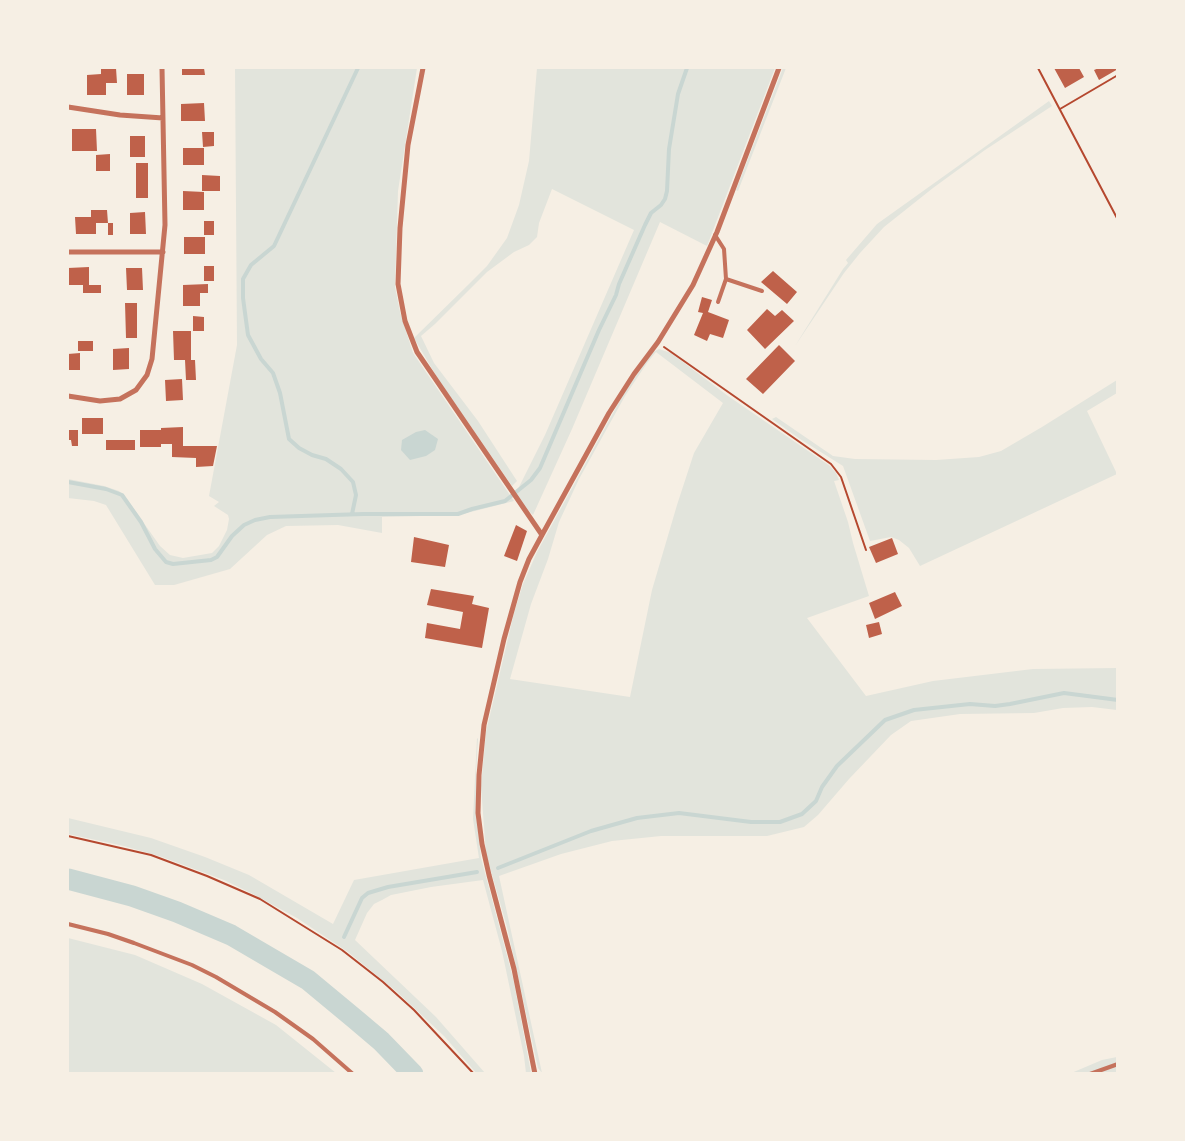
<!DOCTYPE html>
<style>
body{margin:0}
#map{position:relative;width:1185px;height:1141px;overflow:hidden;background:#f6efe4;font-family:"Libre Baskerville",serif}
canvas{display:block}
.frame{position:absolute;inset:0;border:69px solid #f6efe4;pointer-events:none}
</style>
<div id="map">
<canvas width="1185" height="1141"></canvas>
<div class="frame"></div>
</div>
<script>
const ctx = document.querySelector('canvas').getContext('2d');
ctx.lineJoin = 'round';
function fillPath(path, color) {
  ctx.fillStyle = color;
  ctx.fill(path, 'evenodd');
}
function poly(rows) {
  const path = new Path2D();
  for (const r of rows) {
    path.moveTo(r[0], r[1]);
    for (let i = 2; i < r.length; i += 2) path.lineTo(r[i], r[i + 1]);
  }
  return path;
}
function stroke(path, color, width, dash) {
  ctx.strokeStyle = color;
  ctx.lineWidth = width;
  ctx.lineCap = dash ? 'butt' : 'round';
  ctx.setLineDash(dash || []);
  ctx.stroke(path);
}
fillPath(poly([
 [235,68,417,68,398,191,395,287,400,312,413,353,514,501,459,515,382,517,382,533,338,525,286,526,267,535,230,569,174,585,155,585,106,505,94,501,68,498,68,479,104,486,119,491,124,495,160,546,170,555,183,558,212,553,219,546,227,530,229,519,228,515,214,506,219,502,209,496,237,345],
 [537,68,775,68,707,246,660,222,572,429,533,515,514,497,545,435,634,230,552,189,539,223,537,237,529,245,514,252,487,272,435,324,421,336,434,363,478,421,517,481,512,486,438,379,414,338,469,284,487,266,507,238,519,205,529,161],
 [783,68,786,68,738,191,736,190],
 [1049,101,1052,106,985,150,933,188,884,227,860,253,844,273,795,346,843,269,848,263,846,260,877,224],
 [659,349,671,353,728,396,830,466,836,473,839,480,834,481,848,522,853,543,869,596,807,618,866,696,933,681,1033,669,1117,668,1117,710,1092,707,1063,708,1034,713,960,714,911,721,891,735,849,779,818,815,804,827,767,836,661,836,612,841,561,854,499,876,542,1073,538,1068,507,927,486,854,481,786,486,732,514,613,523,584,537,552,624,393,653,352],
 [656,352,723,403,694,453,677,505,652,590,630,697,510,679,531,604,548,559,559,522,579,479,625,396,647,363],
 [1117,380,1117,393,1087,411,1117,474,920,566,909,548,899,540,891,537,870,541,843,466,800,439,772,419,776,417,833,456,855,459,936,460,979,457,1001,451,1042,427],
 [477,738,478,739,476,772,476,813,481,858,514,982,531,1073,526,1073,524,1056,502,951,483,880,431,887,391,895,382,900,374,904,367,913,355,940,436,1017,485,1073,477,1074,444,1036,397,992,348,952,297,918,251,893,224,880,162,857,124,846,68,834,68,818,151,838,205,857,249,875,333,924,354,880,479,858,473,819],
 [68,938,135,955,202,984,276,1025,336,1073,68,1073],
 [1117,1057,1117,1073,1069,1074,1102,1060]
]), '#e2e4dc');
fillPath(poly([
 [425,430,438,439,435,450,426,456,410,460,401,450,402,440,416,432]
]), '#c9d6d2');
stroke(poly([
 [68,482,106,489,122,495,141,522,155,549,166,562,173,564,211,560,217,557,232,536,244,525,255,520,270,517,364,514,458,514,472,509,505,501,531,480,540,468,599,330,616,295,619,284,645,225,651,213,661,205,665,199,667,191,669,149,678,94,687,68],
 [352,514,356,495,353,482,341,469,326,459,312,455,299,448,289,439,280,393,273,373,261,359,248,335,243,298,243,279,251,265,274,246,358,68],
 [498,868,591,831,637,818,679,813,751,822,780,822,802,814,816,801,822,787,837,766,885,720,914,710,970,704,995,706,1010,704,1064,693,1118,700],
 [344,937,362,898,368,893,388,887,477,872]
]), '#c9d6d2', 4);
stroke(poly([
 [68,879,132,896,177,912,231,935,272,959,308,980,355,1019,381,1041,413,1074]
]), '#c9d6d2', 21);
fillPath(poly([
 [101,68,116,68,117,83,106,83,106,95,87,95,87,75,101,74],
 [182,68,204,68,205,75,182,75],
 [1054,68,1079,68,1084,77,1065,88],
 [1099,68,1118,68,1118,69,1099,80,1094,70],
 [127,74,144,74,144,95,127,95],
 [204,103,205,121,181,121,181,104],
 [72,129,96,129,97,151,72,151],
 [202,132,214,132,214,146,203,147],
 [130,136,145,136,145,157,130,157],
 [183,148,204,148,204,165,183,165],
 [110,154,110,171,96,171,96,155],
 [136,163,148,163,148,198,136,198],
 [202,175,220,176,220,191,202,191],
 [183,191,204,192,204,210,183,210],
 [91,210,107,210,108,223,96,223,96,234,76,234,75,217,91,217],
 [145,212,146,234,130,234,130,213],
 [204,221,214,221,214,235,204,235],
 [108,223,113,223,113,235,108,235],
 [184,237,205,237,205,254,184,254],
 [204,266,214,266,214,281,204,281],
 [89,267,89,285,101,285,101,293,83,293,83,285,68,285,68,268],
 [126,268,142,268,143,290,127,290],
 [773,271,797,292,787,304,761,282],
 [208,284,208,293,200,293,200,306,183,306,183,285],
 [702,297,712,300,708,312,729,320,723,338,710,334,707,341,694,335,703,313,698,312],
 [125,303,137,303,137,338,126,338],
 [767,309,775,316,782,310,794,321,765,349,747,330],
 [193,316,204,317,204,331,193,331],
 [173,331,191,331,191,360,195,360,196,380,186,380,185,360,174,360],
 [78,341,93,341,93,351,78,351],
 [779,345,795,361,763,394,746,379],
 [129,348,129,369,113,370,113,349],
 [80,353,80,370,68,370,68,354],
 [182,379,183,400,166,401,165,380],
 [82,418,103,418,103,434,82,434],
 [183,427,183,446,217,446,213,466,196,467,196,458,172,457,172,444,161,444,161,447,140,447,140,430,161,430,161,428],
 [68,430,78,430,78,446,72,446,71,440,68,440],
 [106,440,135,440,135,450,106,450],
 [516,525,527,531,517,561,504,556],
 [414,537,449,545,445,567,411,562],
 [892,538,898,554,876,563,869,547],
 [431,589,474,596,472,604,489,608,482,648,425,638,427,623,460,629,463,612,427,605],
 [895,592,902,606,875,619,869,603],
 [879,622,882,634,869,638,866,625]
]), '#bf614a');
stroke(poly([
 [1038,68,1118,220],
 [1060,109,1118,75],
 [664,347,831,464,841,477,866,550],
 [68,836,151,855,207,876,260,899,342,950,383,982,414,1010,474,1074]
]), '#b5482f', 2);
stroke(poly([
 [715,235,724,249,726,279,718,302],
 [726,279,762,291],
 [68,924,108,934,134,943,192,965,216,977,275,1012,313,1039,353,1074],
 [1090,1074,1118,1064]
]), '#c5725c', 4);
stroke(poly([
 [423,68,408,145,400,228,398,284,405,321,417,352,542,535],
 [68,107,120,115,163,118],
 [68,252,163,252],
 [68,396,100,401,120,399,136,390,147,375,152,359,165,225,162,68],
 [535,1074,514,969,489,875,482,844,478,813,479,775,484,725,504,639,520,582,529,559,542,535,609,413,634,374,658,342,693,285,717,232,779,68]
]), '#c5725c', 5);
</script>
